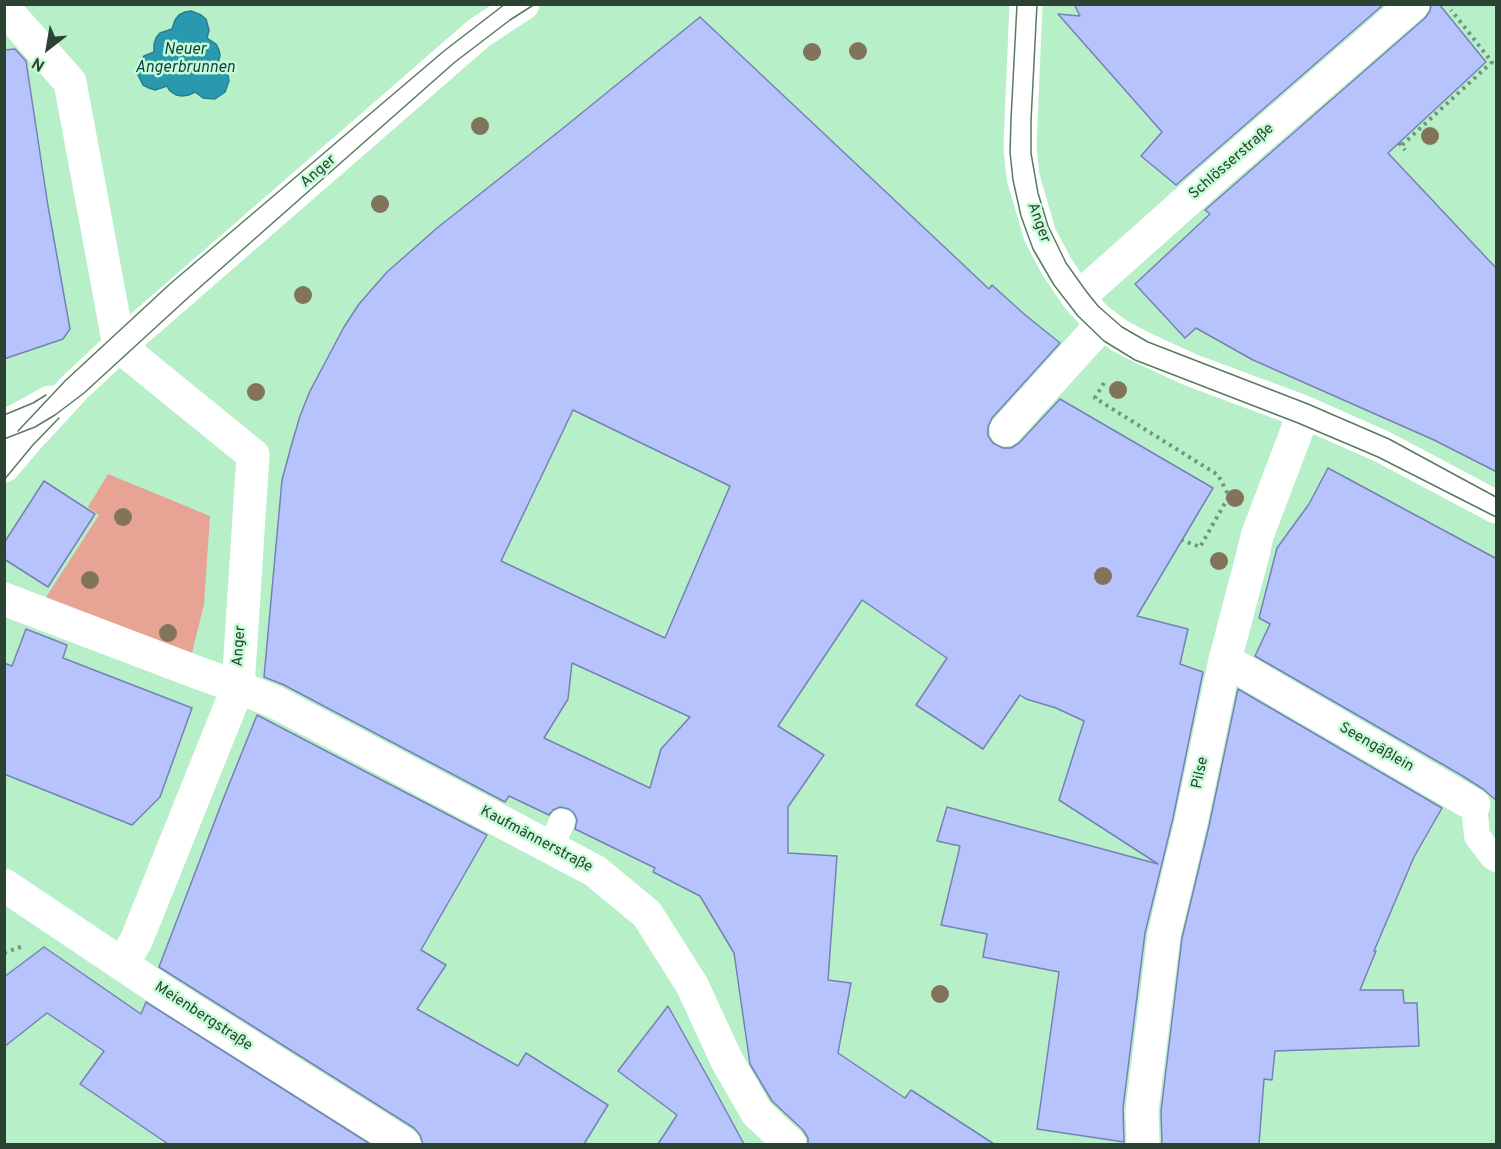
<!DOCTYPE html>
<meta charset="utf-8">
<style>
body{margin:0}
#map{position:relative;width:1501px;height:1149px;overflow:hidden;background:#b7efc8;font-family:Overpass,sans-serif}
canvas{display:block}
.frame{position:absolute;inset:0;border:6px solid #2c4233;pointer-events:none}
.north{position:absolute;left:18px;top:18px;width:60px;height:60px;-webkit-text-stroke:4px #c4fcd5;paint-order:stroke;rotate:211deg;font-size:16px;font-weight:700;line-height:24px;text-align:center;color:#2c4233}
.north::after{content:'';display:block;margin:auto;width:21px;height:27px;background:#2c4233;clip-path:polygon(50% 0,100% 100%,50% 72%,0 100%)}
</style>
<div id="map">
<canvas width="1501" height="1149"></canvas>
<div class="frame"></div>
<div class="north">N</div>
</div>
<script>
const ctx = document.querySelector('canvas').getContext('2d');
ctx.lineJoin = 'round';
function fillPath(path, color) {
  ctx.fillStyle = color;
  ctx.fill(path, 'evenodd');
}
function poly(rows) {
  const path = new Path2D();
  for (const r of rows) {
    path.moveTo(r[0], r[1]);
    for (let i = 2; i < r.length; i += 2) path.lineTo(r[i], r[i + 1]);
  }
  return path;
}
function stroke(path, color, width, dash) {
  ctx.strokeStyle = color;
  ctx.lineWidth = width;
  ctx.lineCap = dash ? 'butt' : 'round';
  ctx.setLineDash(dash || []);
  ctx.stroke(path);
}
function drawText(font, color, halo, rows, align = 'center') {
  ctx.font = font + ' Overpass,sans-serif';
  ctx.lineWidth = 5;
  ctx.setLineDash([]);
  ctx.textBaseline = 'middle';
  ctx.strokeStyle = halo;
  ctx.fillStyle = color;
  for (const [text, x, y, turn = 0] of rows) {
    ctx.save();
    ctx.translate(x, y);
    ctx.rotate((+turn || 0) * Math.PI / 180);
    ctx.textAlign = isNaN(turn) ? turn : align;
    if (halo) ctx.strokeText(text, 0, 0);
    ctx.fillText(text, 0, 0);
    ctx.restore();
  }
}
fillPath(poly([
 [108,474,210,516,204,605,190,661,41,605,99,515,88,507]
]), '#e7a494');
const water = poly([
 [191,11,201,15,206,19,209,30,207,38,216,44,219,50,220,55,218,64,225,70,228,75,229,81,225,92,215,99,203,98,195,92,189,95,182,96,176,95,170,91,167,86,155,90,149,88,143,85,137,73,138,67,140,61,144,56,154,52,154,44,156,38,160,33,172,29,175,20,179,15,185,12,191,11]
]);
fillPath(water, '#2999af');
stroke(water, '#2a7f8a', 1.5);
const building = poly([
 [1074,4,1384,4,1176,185,1141,156,1162,132,1058,14,1080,16,1074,4],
 [1431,4,1439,4,1486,62,1388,153,1497,269,1497,472,1434,440,1253,360,1196,328,1185,338,1135,284,1210,214,1205,210,1425,18,1430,11,1431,4],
 [700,17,989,289,992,285,1024,314,1060,343,992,418,988,427,988,436,993,443,1003,448,1011,448,1019,443,1060,399,1213,488,1137,616,1188,629,1180,664,1203,672,1173,818,1145,933,1123,1108,1124,1142,1037,1129,1059,972,983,957,987,934,941,925,960,846,937,841,947,807,1158,864,1059,800,1084,721,1056,708,1026,699,1020,695,983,749,916,705,947,658,862,600,778,726,824,755,788,807,788,853,837,856,828,980,851,983,838,1053,905,1098,911,1090,994,1144,808,1144,808,1138,803,1130,772,1101,750,1064,734,953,700,896,653,872,655,868,575,829,577,820,574,813,569,809,560,807,553,810,549,815,509,796,505,802,284,685,264,677,282,480,292,443,300,416,310,391,344,327,359,304,387,272,437,228,562,129,700,17],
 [573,410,730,486,665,638,501,561,573,410],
 [572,663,690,717,661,749,650,788,544,738,568,699,572,663],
 [15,49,26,61,48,206,70,329,63,339,4,359,4,50,15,49],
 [1328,468,1497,559,1497,801,1483,789,1461,775,1255,656,1270,624,1259,618,1277,548,1309,504,1328,468],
 [44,481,95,514,48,587,4,559,4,543,44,481],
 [26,629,67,645,63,658,192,708,160,797,132,825,4,774,4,663,12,666,26,629],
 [1238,689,1442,808,1414,857,1374,951,1376,951,1360,990,1403,990,1404,1003,1417,1003,1419,1046,1275,1051,1272,1080,1264,1079,1259,1144,1162,1144,1161,1111,1182,938,1209,826,1238,689],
 [257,715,487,835,421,950,446,965,417,1009,518,1066,526,1053,608,1105,584,1144,423,1144,420,1135,414,1128,159,967,224,797,257,715],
 [44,947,141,1014,146,1002,370,1144,168,1144,80,1084,104,1051,47,1013,4,1047,4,977,44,947],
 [668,1006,706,1074,744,1144,658,1144,677,1115,618,1071,668,1006]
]);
fillPath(building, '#b6c3fc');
stroke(building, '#7681b4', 1.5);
stroke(poly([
 [1399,143,1405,150],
 [1402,145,1492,62,1451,10],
 [1104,383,1095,398,1218,475,1229,496,1200,547,1182,540],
 [4,953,23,946]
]), '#70977c', 4, [3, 4.5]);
stroke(poly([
 [1474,805,1477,836,1493,857,1496,859],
 [550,848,562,822]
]), '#fff', 26);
stroke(poly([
 [1026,4,1020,147,1023,177,1040,235,1057,267,1078,298,1098,320,1120,336,1143,348,1191,370,1304,412,1383,447,1496,507],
 [4,8,70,82,119,346,253,455,238,687,196,672,4,599],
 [1078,298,1215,176,1413,4],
 [4,425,16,421,50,402],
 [1006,430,1103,323],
 [4,466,26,440,75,387,119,346,479,33,523,4],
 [1254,550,1257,536,1304,412]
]), '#fff', 33);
stroke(poly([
 [1225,660,1474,805],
 [4,885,168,995,404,1144],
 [122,964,136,941,238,687,275,702,595,871,647,914,692,985,727,1061,757,1113,790,1144],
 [1143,1144,1142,1110,1164,935,1191,822,1225,660,1254,550]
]), '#fff', 33);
stroke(poly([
 [1017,4,1011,119,1010,152,1013,180,1021,216,1033,249,1054,285,1078,316,1104,341,1135,360,1298,423,1378,457,1496,517],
 [1037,4,1031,121,1031,153,1038,193,1048,226,1066,263,1086,291,1098,306,1122,327,1148,342,1308,404,1389,439,1496,497],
 [4,415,33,403,46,395],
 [18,431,65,381,171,283,444,51,505,4],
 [4,439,35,427,55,415,84,393,190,296,455,62,510,20,535,4],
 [4,480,32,446,59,418]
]), '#597a63', 1.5);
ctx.fillStyle = '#82745b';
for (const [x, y] of [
 [858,51],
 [812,52],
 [480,126],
 [1430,136],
 [380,204],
 [303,295],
 [1118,390],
 [256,392],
 [1235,498],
 [123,517],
 [1219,561],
 [1103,576],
 [90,580],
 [168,633],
 [940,994]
]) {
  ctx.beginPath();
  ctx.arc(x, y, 9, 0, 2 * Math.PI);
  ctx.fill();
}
drawText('15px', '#2c4233', '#c4fcd5', [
 ["Schlösserstraße",1232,162,-41],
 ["Anger",319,172,-41],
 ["Anger",1038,223,70],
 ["Anger",240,646,-86],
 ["Seengäßlein",1376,748,30],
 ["Pilse",1201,773,-78],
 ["Kaufmännerstraße",536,840,28],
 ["Meienbergstraße",203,1017,33]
]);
drawText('italic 16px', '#0e3e48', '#c4fcd5', [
 ["Neuer",185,51],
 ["Angerbrunnen",185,69]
]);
</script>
